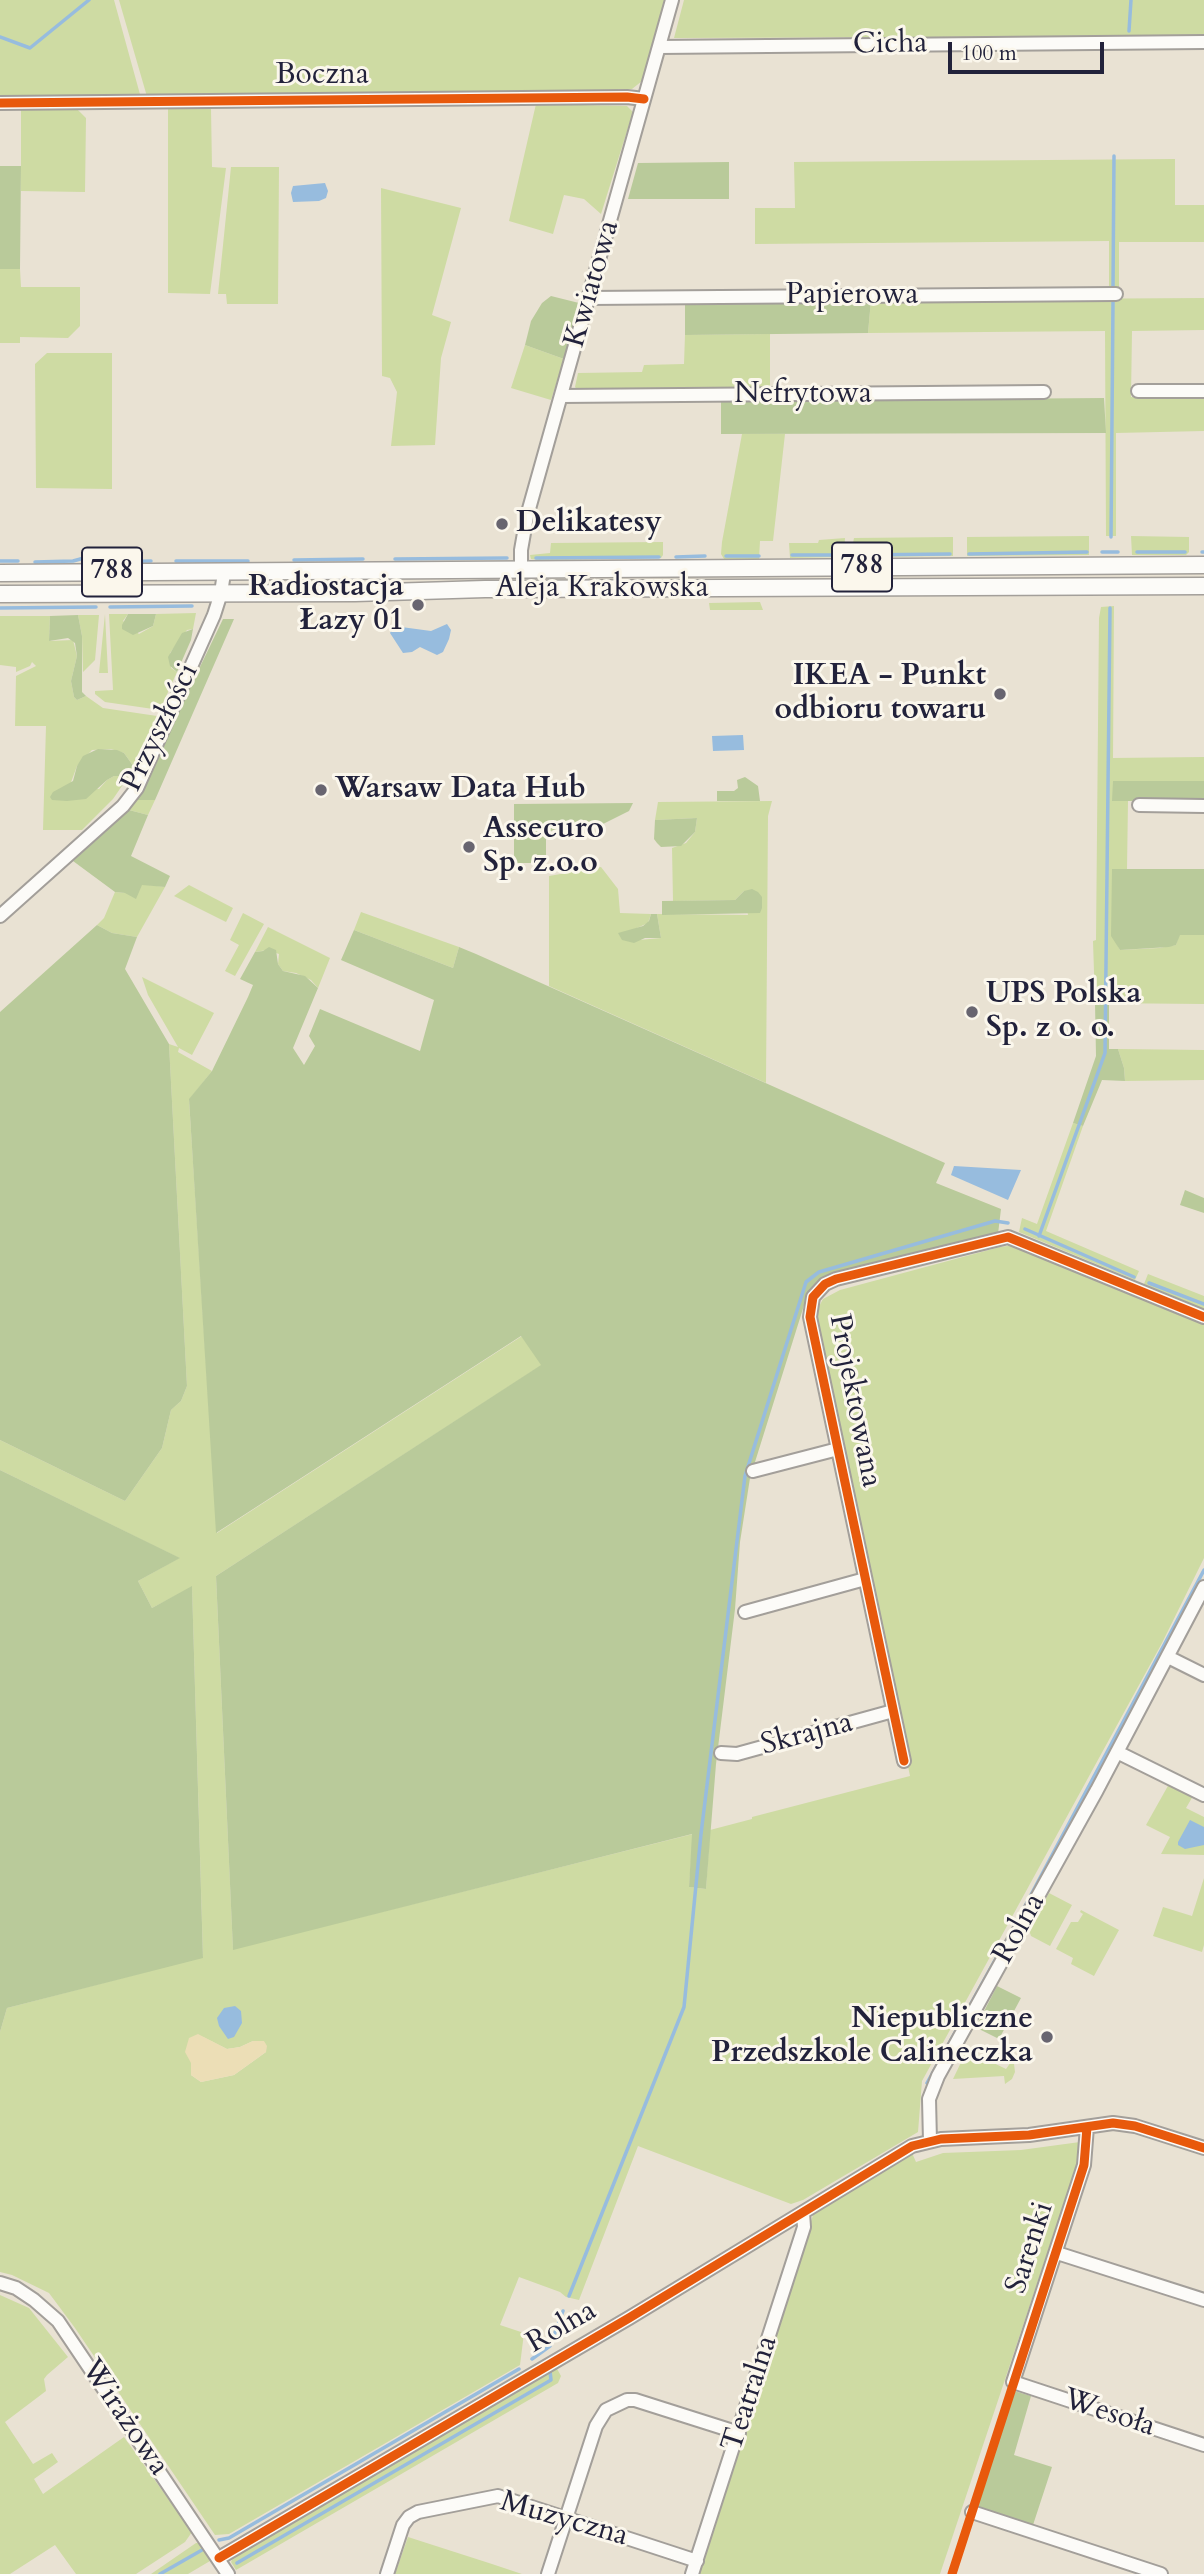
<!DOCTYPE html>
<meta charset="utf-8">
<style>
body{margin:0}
#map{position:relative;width:1204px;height:2574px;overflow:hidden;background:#e9e2d3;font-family:Cardo,serif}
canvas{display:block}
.scale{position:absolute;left:948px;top:42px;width:156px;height:32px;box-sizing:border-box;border:4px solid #22223b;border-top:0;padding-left:9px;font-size:21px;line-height:24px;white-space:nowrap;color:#22223b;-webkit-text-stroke:5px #fbf7ec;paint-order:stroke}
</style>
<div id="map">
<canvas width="1204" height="2574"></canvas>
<div class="scale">100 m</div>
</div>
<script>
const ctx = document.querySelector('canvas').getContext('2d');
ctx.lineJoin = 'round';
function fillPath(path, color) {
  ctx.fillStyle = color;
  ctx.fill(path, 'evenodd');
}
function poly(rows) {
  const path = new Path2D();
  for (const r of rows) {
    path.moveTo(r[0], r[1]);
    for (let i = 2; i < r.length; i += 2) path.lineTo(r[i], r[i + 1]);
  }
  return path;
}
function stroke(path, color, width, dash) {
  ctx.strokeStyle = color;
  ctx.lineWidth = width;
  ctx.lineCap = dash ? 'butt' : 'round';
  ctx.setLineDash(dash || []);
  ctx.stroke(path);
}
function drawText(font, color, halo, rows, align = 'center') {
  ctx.font = font + ' Cardo,serif';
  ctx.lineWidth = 6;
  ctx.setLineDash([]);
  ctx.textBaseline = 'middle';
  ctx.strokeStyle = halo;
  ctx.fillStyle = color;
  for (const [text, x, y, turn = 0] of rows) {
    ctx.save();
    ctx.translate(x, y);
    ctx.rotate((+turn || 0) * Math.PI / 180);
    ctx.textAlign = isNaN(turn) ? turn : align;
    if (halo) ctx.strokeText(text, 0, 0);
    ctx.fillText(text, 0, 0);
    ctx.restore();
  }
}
fillPath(poly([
 [0,0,114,0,141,98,0,99],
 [119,0,665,0,642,81,632,89,618,89,618,95,148,100],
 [684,0,1204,0,1204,36,674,38],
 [536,104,627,106,633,112,601,214,584,199,564,195,553,234,509,221],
 [76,108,86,118,85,192,21,191,21,109],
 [168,109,211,109,212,167,226,168,210,294,168,293],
 [1175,159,1175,205,1204,205,1204,242,1119,242,1119,289,1109,289,1109,241,755,244,755,208,795,208,794,162],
 [231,167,279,167,278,304,227,304,226,294,218,294],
 [381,188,461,208,432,315,451,322,441,358,435,445,391,446,397,392,390,378,382,376],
 [0,269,20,269,21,287,80,287,80,326,68,338,20,337,20,343,0,343],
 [1204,298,1204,330,1132,331,1131,397,1204,397,1204,431,1116,433,1116,536,1106,536,1105,331,868,333,871,300],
 [770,334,770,391,579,392,575,387,578,373,642,372,644,365,684,364,685,335],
 [525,345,564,359,551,400,511,388],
 [47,353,112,353,112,489,36,488,35,364],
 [742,434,785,434,773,541,760,541,759,559,724,559,721,554,722,542],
 [1089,536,1089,555,967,556,967,537],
 [1131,536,1189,537,1189,552,1186,555,1132,555],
 [953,537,953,556,856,557,852,548,854,538],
 [845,538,844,554,841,557,790,558,789,543,818,543,819,540],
 [663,542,663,555,661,558,539,560,531,559,530,555,550,553,551,543],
 [760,602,763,610,710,610,709,603],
 [1114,606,1113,758,1204,757,1204,781,1113,781,1113,801,1128,801,1127,869,1112,869,1116,942,1120,950,1159,948,1176,945,1179,935,1204,935,1204,1004,1095,1003,1093,941,1096,940,1099,618,1101,607],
 [196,613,193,629,187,630,170,653,171,668,177,672,160,710,105,702,95,694,95,691,113,690,109,614,128,614,123,621,139,634,153,626,156,614],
 [105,614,108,673,99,673],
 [78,615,99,615,95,660,83,672,82,636],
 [0,616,50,616,49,641,73,640,77,656,71,681,74,697,77,700,86,696,103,708,157,716,134,767,124,753,111,749,92,750,77,766,70,785,99,789,107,780,114,776,121,776,126,780,113,799,82,830,43,830,46,726,15,726,16,676,36,666,32,662,30,666,16,672,16,667,0,665],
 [136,800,155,800,148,815,129,810],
 [772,801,768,816,766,1083,549,986,549,876,601,867,618,889,620,913,651,914,648,923,626,933,639,940,661,938,657,914,748,915,744,891,735,900,673,901,672,848,686,843,695,832,697,818,655,820,658,802],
 [142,884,165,887,137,937,112,933,97,925,104,918,115,892,125,893],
 [189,885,233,908,226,922,174,896],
 [361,912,459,947,453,968,354,930],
 [243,913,264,924,235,976,225,971,239,945,230,940],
 [268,927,330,958,318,988,311,980,296,973,283,971,278,964,279,954,267,950,255,952],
 [142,977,214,1013,192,1055,179,1048,178,1052,212,1071,189,1100,217,1533,522,1336,542,1365,216,1576,233,1949,693,1834,689,1887,706,1889,710,1830,752,1819,752,1817,910,1776,815,1314,823,1299,840,1290,1000,1247,1015,1245,1204,1325,1204,1558,1162,1643,922,2081,918,2132,803,2200,791,2204,638,2146,579,2300,566,2297,560,2292,519,2277,500,2325,524,2333,520,2365,229,2534,215,2535,75,2328,49,2293,12,2275,0,2272,0,2032,7,2008,203,1957,192,1587,152,1608,138,1581,179,1558,0,1470,0,1440,125,1501,162,1448,171,1410,181,1401,187,1386,169,1044,178,1047,148,995],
 [203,2037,227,2049,240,2047,253,2041,266,2052,234,2075,201,2082,191,2075,191,2062],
 [1118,1049,1204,1050,1204,1080,1125,1081,1124,1068],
 [1073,1123,1083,1126,1046,1231,1139,1271,1135,1280,1019,1232,1022,1218,1037,1224],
 [1148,1274,1204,1296,1204,1309,1144,1284],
 [1169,1784,1193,1796,1186,1808,1204,1817,1204,1855,1161,1854,1170,1837,1146,1825],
 [1204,1878,1204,1945,1202,1952,1153,1936,1163,1907,1192,1916],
 [1049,1893,1072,1905,1050,1946,1031,1936,1029,1930],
 [1081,1910,1119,1930,1094,1976,1071,1964,1073,1958,1056,1949,1071,1922,1078,1922,1083,1914,1080,1912],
 [967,2050,1006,2069,1011,2062,1014,2064,1015,2072,1012,2079,1005,2084,1004,2076,953,2079],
 [1080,2142,1082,2149,940,2574,696,2574,815,2209,912,2153,916,2162,943,2153,1021,2150],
 [0,2295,29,2308,68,2357,47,2375,44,2379,46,2391,5,2422,33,2464,52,2453,58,2462,34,2479,43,2494,124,2437,192,2532,185,2542,136,2574,76,2574,55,2545,10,2574,0,2574],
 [555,2365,561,2376,558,2383,236,2570,231,2562,235,2554],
 [408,2537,492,2564,522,2574,395,2574],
 [196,2543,201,2543,210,2561,188,2574,151,2574]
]), '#cedba3');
fillPath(poly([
 [729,162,729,199,628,199,638,163],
 [0,166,21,166,20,269,0,269],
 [551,296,579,303,564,359,525,345,531,321,542,303],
 [871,300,868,333,685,335,685,301],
 [1104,398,1106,433,721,434,721,401],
 [128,614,156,614,153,626,133,635,122,629,122,625],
 [78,615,82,636,82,692,86,696,77,700,74,697,71,681,77,656,75,643,68,638,49,641,50,616],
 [223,619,234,619,155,800,136,800],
 [193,629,191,640,177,672,170,666,168,657,182,633],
 [98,749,117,750,124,753,134,767,126,780,121,776,114,776,107,780,86,799,67,801,52,800,50,797,53,792,73,781,77,766,83,756],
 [745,777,758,786,760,801,717,801,717,791,734,791,738,788,737,780],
 [1113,781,1204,781,1204,801,1112,801],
 [633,803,629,811,603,824,564,826,551,831,546,837,546,863,514,863,514,804],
 [129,810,148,815,131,856,170,876,165,887,142,885,136,899,125,893,115,892,73,861],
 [697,818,695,832,681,846,661,847,657,843,654,839,655,820],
 [1112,869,1204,869,1204,935,1180,935,1176,945,1169,947,1120,950,1111,936],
 [752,889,758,892,762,897,762,908,760,913,662,915,662,901,735,900,744,891],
 [651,914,657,914,661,938,645,938,634,943,622,940,618,933,643,926,649,921],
 [97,925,112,933,137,937,125,969,169,1044,187,1386,181,1401,171,1410,162,1448,125,1501,0,1440,0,1012],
 [354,930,453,968,459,947,476,954,945,1163,936,1183,1001,1209,998,1234,827,1277,818,1281,806,1299,750,1478,740,1542,735,1609,716,1764,706,1889,689,1887,692,1834,233,1950,216,1576,541,1365,521,1336,216,1533,189,1099,212,1071,248,997,253,985,240,979,255,952,263,951,269,947,276,950,278,964,283,971,305,976,318,988,293,1048,304,1065,315,1046,309,1036,320,1009,420,1051,434,1000,341,960],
 [1095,1003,1109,1003,1109,1049,1118,1049,1124,1068,1125,1081,1102,1080,1083,1126,1073,1123,1096,1056],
 [1185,1190,1204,1198,1204,1213,1180,1205],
 [0,1470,180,1558,138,1581,152,1608,192,1586,203,1958,7,2008,0,2032],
 [997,1986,1021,1998,999,2039,979,2029,978,2023],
 [1014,2391,1031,2396,1014,2455,1052,2467,1033,2525,976,2508]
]), '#b9ca9a');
fillPath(poly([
 [198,2034,227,2049,240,2047,253,2041,264,2041,267,2046,266,2052,234,2075,201,2082,191,2075,191,2063,185,2052,189,2038]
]), '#ecdeb6');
fillPath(poly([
 [325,183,328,191,326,198,319,201,293,202,291,193,293,186],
 [447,624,451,630,449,639,443,652,437,655,420,647,412,652,403,653,390,633,394,626,431,631],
 [743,735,744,750,713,751,712,736],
 [954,1166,1021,1170,1008,1200,951,1175],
 [1190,1820,1204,1827,1204,1845,1185,1849,1178,1845,1178,1842],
 [235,2006,241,2011,242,2023,234,2037,228,2039,219,2026,217,2018,224,2008]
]), '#97bcde');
stroke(poly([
 [1129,31,1131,0],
 [0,37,30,48,89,0],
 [1113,287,1114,156],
 [1111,537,1113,302],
 [1102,552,1118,552],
 [1137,552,1185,552],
 [1202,552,1204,552],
 [969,554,1087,552],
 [792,555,839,555],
 [857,555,950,554],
 [726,556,759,556],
 [676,557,705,556],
 [536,558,659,557],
 [395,559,507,558],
 [294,560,363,559],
 [0,561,18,561],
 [176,561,248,561],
 [35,562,73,561,84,558,112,558,118,562,151,561],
 [110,607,192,606],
 [0,608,96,607],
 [1025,1229,1134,1277],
 [1039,1236,1105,1053,1110,608],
 [1149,1283,1204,1304],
 [1009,1936,1204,1570],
 [927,2083,1005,1942],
 [569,2296,684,2007,701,1834,745,1476,806,1282,819,1272,995,1221,1008,1223],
 [532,2359,550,2346,563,2311],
 [219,2540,229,2538,519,2369],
 [237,2563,551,2380,550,2371],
 [160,2574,202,2550]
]), '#97bcde', 3.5);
const minor = poly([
 [659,47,1204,42],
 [0,103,627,97,644,99],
 [589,298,1116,294],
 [1138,391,1204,391],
 [561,396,1044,392],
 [521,570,521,550,527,516,672,0],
 [1139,805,1204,806],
 [0,916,123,806,137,788,214,615,221,593,224,573],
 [753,1471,838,1449],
 [745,1612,865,1579],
 [1168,1657,1204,1675],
 [1117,1752,1204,1795],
 [721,1753,737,1754,893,1711],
 [904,1761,810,1317,813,1297,825,1284,836,1279,1008,1237,1204,1317],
 [1087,2127,1084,2165,1013,2382,1204,2445],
 [930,2141,929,2099,938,2076,1097,1790,1204,1587],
 [1057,2253,1204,2300],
 [0,2283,16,2288,34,2300,58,2321,228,2574],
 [972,2512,1161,2574],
 [219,2558,629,2318,912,2146,941,2139,1029,2135,1113,2123,1135,2126,1204,2148],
 [387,2574,403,2525,409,2517,418,2512,498,2496,697,2561],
 [548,2574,596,2426,606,2410,627,2400,635,2400,739,2433],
 [692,2574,804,2227,803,2213]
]);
const major = poly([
 [0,573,1204,565],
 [0,594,355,593,485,589,1204,586]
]);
stroke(minor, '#a39f9a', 16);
stroke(major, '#a39f9a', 19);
stroke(minor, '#fcfbf8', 12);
stroke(major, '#fcfbf8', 16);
stroke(poly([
 [0,103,627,97,644,99],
 [904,1761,810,1317,813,1297,825,1284,836,1279,1008,1237,1204,1317],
 [219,2558,629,2318,912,2146,941,2139,1029,2135,1113,2123,1135,2126,1204,2148],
 [952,2574,1084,2165,1087,2127]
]), '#e8590c', 9);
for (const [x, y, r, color] of [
 [502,524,7,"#686570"],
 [418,605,7,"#686570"],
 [1000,694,7,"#686570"],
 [321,790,7,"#686570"],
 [469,847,7,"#686570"],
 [972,1012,7,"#686570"],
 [1047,2037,7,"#686570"]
]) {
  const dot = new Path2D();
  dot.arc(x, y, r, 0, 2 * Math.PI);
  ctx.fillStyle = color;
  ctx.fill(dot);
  stroke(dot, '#fbf7ec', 2.5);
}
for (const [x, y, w] of [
 [862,567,60],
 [112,572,60]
]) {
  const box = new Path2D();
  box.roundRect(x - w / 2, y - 24.5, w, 49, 5);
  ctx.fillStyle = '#fbf7ec';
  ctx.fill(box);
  stroke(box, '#22223b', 2);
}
drawText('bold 28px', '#22223b', null, [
 ["788",862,567],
 ["788",112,572]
]);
drawText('30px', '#22223b', '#fbf7ec', [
 ["Cicha",890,45,-1],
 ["Boczna",322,76],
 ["Kwiatowa",593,284,-74],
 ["Papierowa",852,296],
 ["Nefrytowa",803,395],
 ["Aleja Krakowska",602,589],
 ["Przyszłości",161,728,-64],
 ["Projektowana",854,1401,79],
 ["Skrajna",807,1735,-15],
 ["Rolna",1020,1929,-61],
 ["Sarenki",1031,2248,-72],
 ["Rolna",562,2328,-30],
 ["Teatralna",751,2394,-72],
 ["Wesoła",1109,2414,18],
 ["Wirażowa",124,2418,56],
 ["Muzyczna",564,2520,16]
]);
drawText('bold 30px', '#22223b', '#fbf7ec', [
 ["Delikatesy",516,524],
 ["Radiostacja",404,588,"right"],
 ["Łazy 01",404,622,"right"],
 ["IKEA - Punkt",986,677,"right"],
 ["odbioru towaru",986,711,"right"],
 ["Warsaw Data Hub",335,790],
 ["Assecuro",483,830],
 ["Sp. z.o.o",483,864],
 ["UPS Polska",986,995],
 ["Sp. z o. o.",986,1029],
 ["Niepubliczne",1033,2020,"right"],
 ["Przedszkole Calineczka",1033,2054,"right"]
], 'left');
</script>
